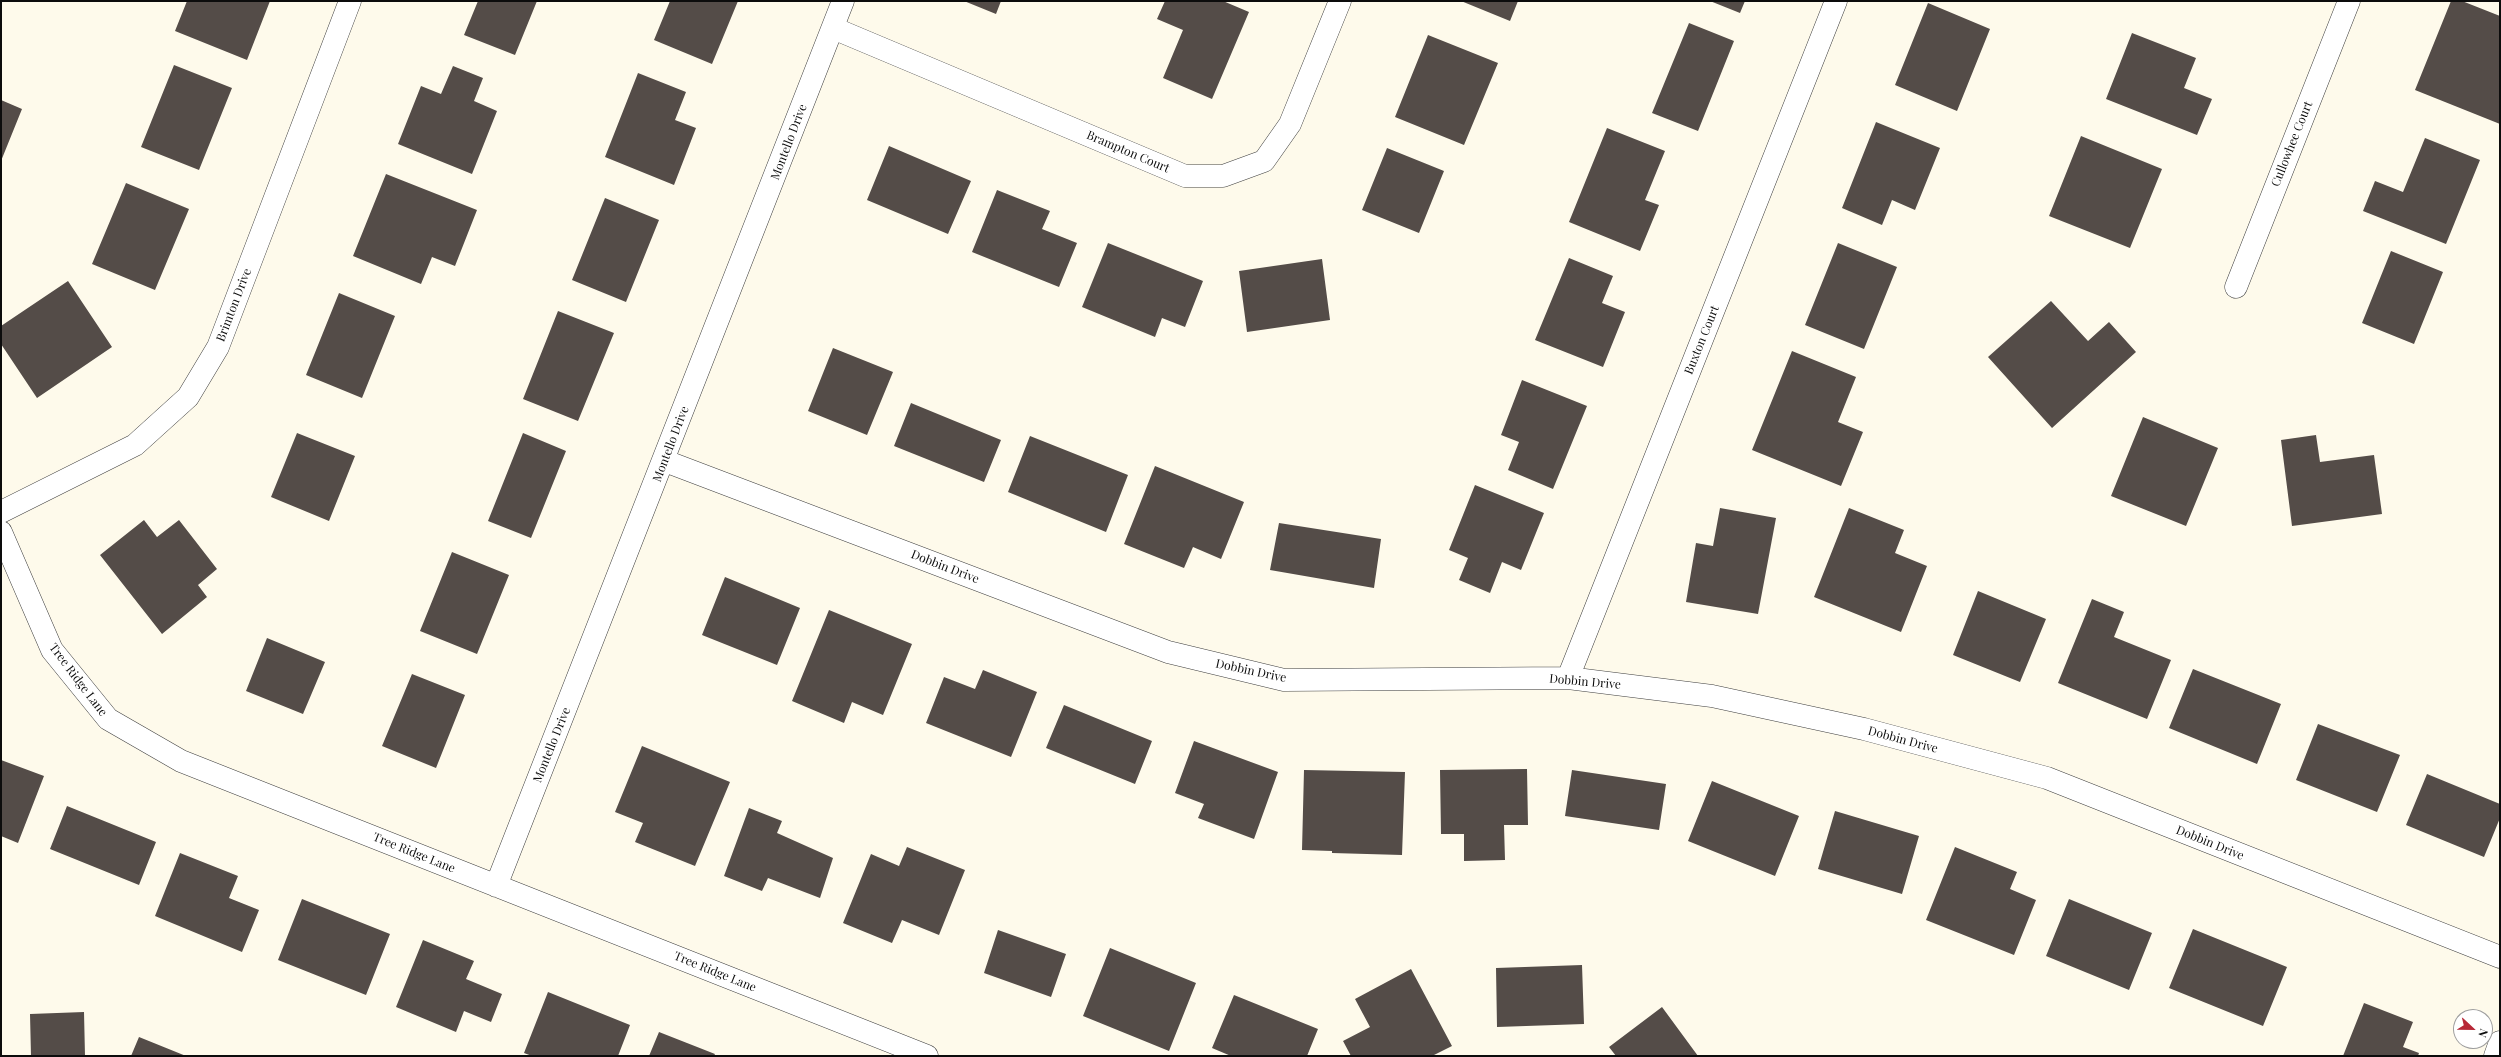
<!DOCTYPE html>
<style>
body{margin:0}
#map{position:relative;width:2501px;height:1057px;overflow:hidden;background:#fefaeb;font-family:"Playfair Display",serif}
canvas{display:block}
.frame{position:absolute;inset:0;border:2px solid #0c0c0c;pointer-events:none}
.north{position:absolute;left:2453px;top:1009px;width:40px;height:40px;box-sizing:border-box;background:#fff;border:1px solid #9e9e9e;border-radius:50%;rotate:112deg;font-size:11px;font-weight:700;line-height:16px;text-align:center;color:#0c0c0c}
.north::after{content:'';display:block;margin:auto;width:14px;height:18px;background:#b72837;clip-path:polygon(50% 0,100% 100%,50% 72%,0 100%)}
</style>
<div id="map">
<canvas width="2501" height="1057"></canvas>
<div class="frame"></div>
<div class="north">N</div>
</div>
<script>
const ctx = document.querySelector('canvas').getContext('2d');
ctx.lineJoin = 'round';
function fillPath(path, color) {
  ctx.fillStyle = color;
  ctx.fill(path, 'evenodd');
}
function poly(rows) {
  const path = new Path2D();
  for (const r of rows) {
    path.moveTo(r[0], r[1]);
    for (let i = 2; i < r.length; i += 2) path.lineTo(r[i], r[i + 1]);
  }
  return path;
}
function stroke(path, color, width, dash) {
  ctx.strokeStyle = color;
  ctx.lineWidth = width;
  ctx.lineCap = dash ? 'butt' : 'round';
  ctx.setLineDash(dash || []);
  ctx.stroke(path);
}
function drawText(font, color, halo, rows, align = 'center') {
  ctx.font = font + ' "Playfair Display",serif';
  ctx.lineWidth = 4;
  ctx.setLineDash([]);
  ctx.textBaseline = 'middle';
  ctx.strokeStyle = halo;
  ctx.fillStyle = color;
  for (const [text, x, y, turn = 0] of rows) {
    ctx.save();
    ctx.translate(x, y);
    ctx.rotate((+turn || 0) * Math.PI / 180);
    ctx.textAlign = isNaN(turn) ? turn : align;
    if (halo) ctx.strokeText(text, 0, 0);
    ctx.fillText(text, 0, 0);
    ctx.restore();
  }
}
fillPath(poly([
 [187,1,270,1,247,60,175,31],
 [478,1,537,1,515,55,464,35],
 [670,1,738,1,712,64,654,40],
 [964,1,1001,1,996,14],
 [1165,1,1223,1,1249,12,1212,99,1163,78,1183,30,1157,19],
 [1461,1,1518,1,1510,21],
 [1710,1,1745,1,1740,13],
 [2451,1,2462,1,2500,16,2500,124,2415,90],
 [1928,3,1990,29,1957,111,1895,85],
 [1689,23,1734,41,1698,131,1652,113],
 [2132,33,2196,58,2184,88,2212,99,2197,135,2106,99],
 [1428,35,1498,63,1464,145,1395,117],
 [174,65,232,88,199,170,141,147],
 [453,66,483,78,474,101,497,111,472,174,398,144,421,86,441,94],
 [638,73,686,92,675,120,696,128,674,185,605,157],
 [1,100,22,109,1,161],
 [1876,122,1940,148,1915,210,1892,200,1882,225,1842,208],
 [1607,128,1665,151,1645,200,1659,205,1640,251,1569,222],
 [2081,136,2162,169,2130,248,2049,216],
 [2425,138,2480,160,2446,244,2363,211,2375,181,2403,192],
 [889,146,971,181,948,234,867,200],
 [1387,148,1444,171,1419,233,1362,210],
 [386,174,477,210,455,266,432,257,421,284,353,256],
 [126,183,189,209,155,290,92,264],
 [997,190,1050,211,1042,229,1077,243,1059,287,972,252],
 [605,198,659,220,626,302,572,280],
 [1108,243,1203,281,1185,327,1162,318,1155,337,1082,307],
 [1838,243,1897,267,1864,349,1805,325],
 [2391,251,2443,272,2414,344,2362,323],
 [1569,258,1613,276,1602,303,1625,312,1603,367,1535,340],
 [1322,259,1330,320,1247,332,1239,271],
 [68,281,112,347,37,398,1,344,1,326],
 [339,293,395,316,362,398,306,375],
 [2051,301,2088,341,2109,322,2136,352,2052,428,1988,357],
 [558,311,614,333,578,421,523,399],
 [833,348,893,372,867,435,808,411],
 [1792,351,1856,377,1838,422,1863,432,1841,486,1752,450],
 [1522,380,1587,406,1553,489,1508,470,1519,442,1501,435],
 [911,403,1001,440,984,482,894,446],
 [2143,417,2218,448,2186,526,2111,496],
 [297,433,355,456,329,521,271,497],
 [523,433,566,451,531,538,488,521],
 [2316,435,2320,462,2374,455,2382,514,2292,526,2281,440],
 [1030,436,1128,475,1106,532,1008,492],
 [1155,466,1244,502,1221,559,1193,547,1184,568,1124,544],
 [1475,485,1544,513,1521,570,1502,562,1490,593,1459,580,1468,558,1449,550],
 [1720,508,1776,518,1758,614,1686,602,1696,543,1713,546],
 [1849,508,1904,530,1895,553,1927,566,1901,632,1814,597],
 [144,520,157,537,179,520,217,569,198,585,207,597,162,634,100,555],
 [1279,523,1381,539,1374,588,1270,570],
 [452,552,509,575,477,654,420,631],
 [725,577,800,608,777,665,702,635],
 [1978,591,2046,619,2020,682,1953,655],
 [2092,599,2124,612,2114,637,2171,660,2147,719,2058,683],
 [829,610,912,644,883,715,852,702,844,723,792,701],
 [267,638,325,662,303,714,246,691],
 [2193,669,2281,704,2257,764,2169,728],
 [983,670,1037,692,1011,757,926,723,944,677,975,689],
 [412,674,465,695,436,768,382,746],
 [1064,705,1152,741,1135,784,1046,748],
 [2318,724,2400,755,2377,812,2296,780],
 [1194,741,1278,772,1254,839,1198,818,1204,804,1175,793],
 [642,746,730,782,695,866,635,842,643,823,615,812],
 [1,760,44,776,18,843,1,836],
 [1527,769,1528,825,1504,825,1505,860,1464,861,1464,834,1441,834,1440,770],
 [1304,770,1405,772,1402,855,1332,853,1332,851,1302,850],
 [1572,770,1666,784,1659,830,1565,816],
 [2427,774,2500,804,2500,818,2484,857,2406,825],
 [1712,781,1799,816,1775,876,1688,841],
 [67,806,156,842,139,885,50,849],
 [749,808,782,821,777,833,833,858,820,898,768,878,762,891,724,876],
 [1835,811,1919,836,1902,894,1818,869],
 [907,847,965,870,939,935,902,920,892,943,843,923,871,854,899,866],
 [1955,847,2017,872,2010,889,2036,900,2014,955,1926,920],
 [180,853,238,876,229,898,259,910,242,952,155,916],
 [302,899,390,934,366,995,278,960],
 [2069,899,2152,933,2129,990,2046,956],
 [2193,929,2287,967,2263,1026,2169,988],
 [998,930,1066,954,1051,997,984,973],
 [423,940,474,961,466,979,502,994,491,1022,464,1011,456,1032,396,1007],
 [1110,948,1196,983,1169,1051,1083,1016],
 [1582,965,1584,1024,1497,1027,1496,968],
 [1411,969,1452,1046,1432,1056,1351,1056,1343,1041,1370,1027,1355,999],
 [548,992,630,1025,618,1056,532,1056,524,1053],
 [1234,995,1318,1029,1307,1056,1231,1056,1212,1048],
 [2364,1003,2413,1022,2403,1047,2419,1053,2418,1056,2343,1056],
 [1662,1007,1698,1056,1616,1056,1609,1047],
 [84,1012,85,1056,31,1056,30,1014],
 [659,1032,715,1054,714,1056,649,1056],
 [139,1037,186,1056,131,1056]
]), '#544c48');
const minor = poly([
 [833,28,1185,176,1223,176,1264,161,1290,124,1340,1],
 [2236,287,2349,1],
 [665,461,1168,652,1284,680,1568,678,1712,696,1864,729,2047,778,2500,957],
 [1,512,135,445,188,397,218,347,350,1],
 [1,532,52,650,108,719,181,761,927,1056],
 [1568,678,1836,1],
 [496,886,843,1],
 [2495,1056,2500,1042]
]);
stroke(minor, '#3f3f3f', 23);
stroke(minor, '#fff', 22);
drawText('12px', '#0c0c0c', '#fff', [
 ["Montello Drive",789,142,-69],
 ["Cullowhee Court",2292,144,-68],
 ["Brampton Court",1128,152,23],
 ["Brimton Drive",234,305,-69],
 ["Buxton Court",1702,340,-68],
 ["Montello Drive",671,444,-69],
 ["Dobbin Drive",945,567,21],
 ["Dobbin Drive",1251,671,12],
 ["Tree Ridge Lane",78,680,53],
 ["Dobbin Drive",1585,682,5],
 ["Dobbin Drive",1903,740,15],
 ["Montello Drive",552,745,-68],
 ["Dobbin Drive",2210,843,22],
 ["Tree Ridge Lane",414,853,22],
 ["Tree Ridge Lane",715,972,22]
]);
</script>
